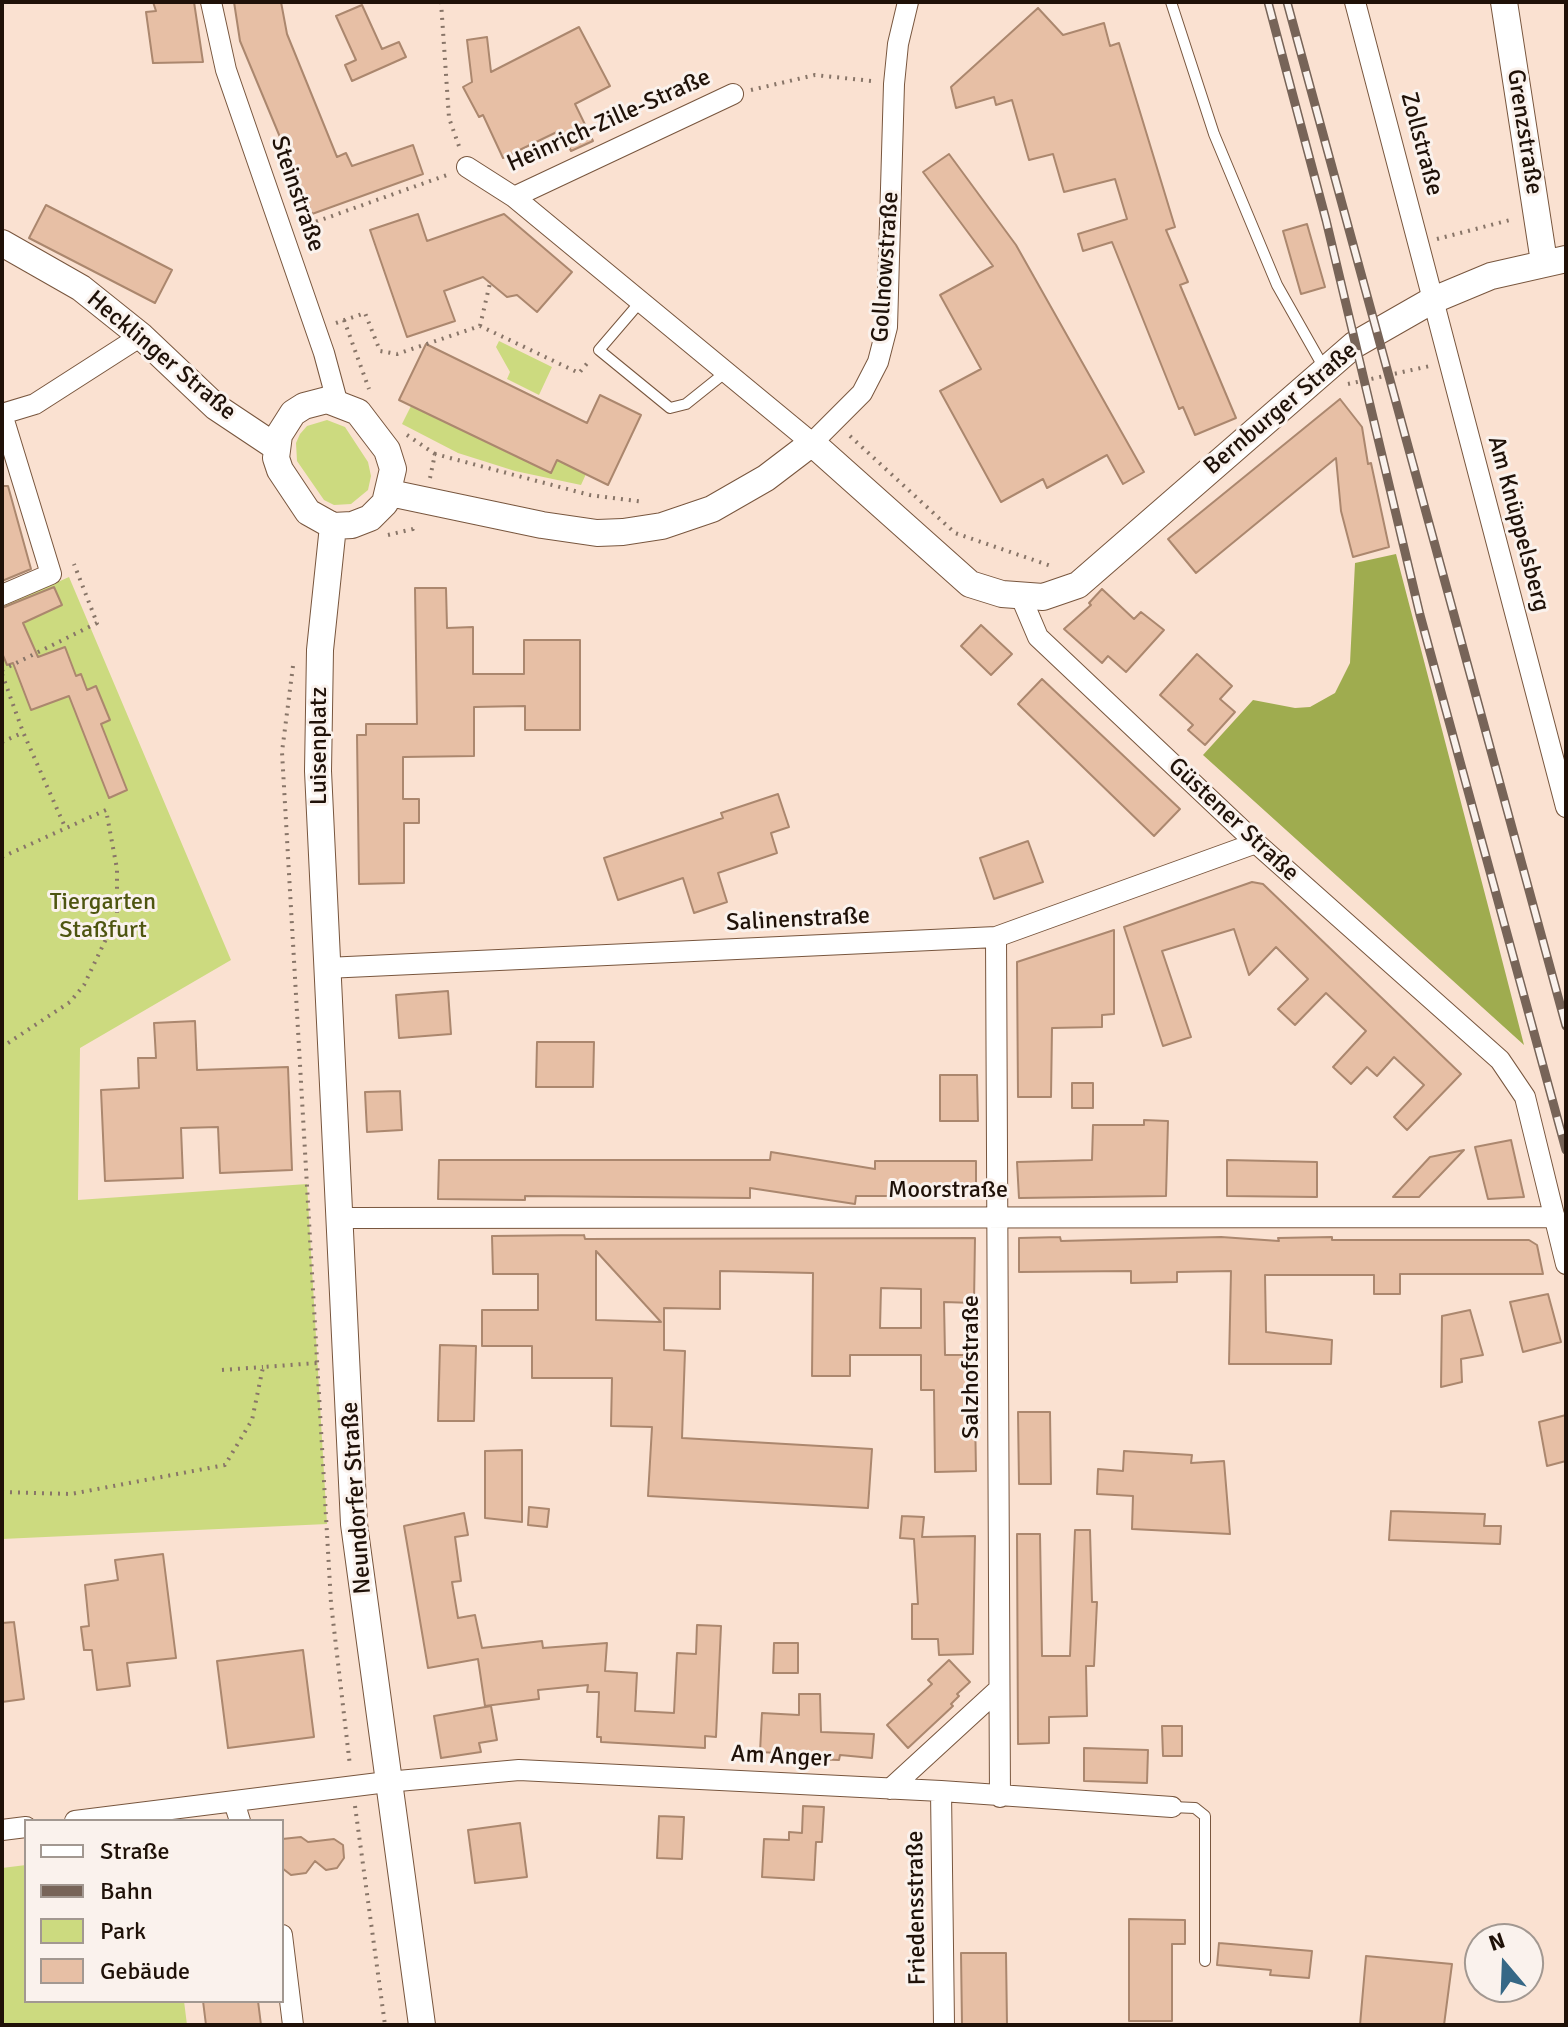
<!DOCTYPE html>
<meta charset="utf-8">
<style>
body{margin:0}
#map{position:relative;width:1568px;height:2027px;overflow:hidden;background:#fae1d1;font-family:Signika,sans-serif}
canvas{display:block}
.frame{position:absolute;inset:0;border:4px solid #1f1108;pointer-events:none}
.legend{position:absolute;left:24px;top:1819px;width:260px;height:184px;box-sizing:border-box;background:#faf2ed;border:2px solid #a29891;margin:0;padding:10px 14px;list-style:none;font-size:24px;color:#1f1108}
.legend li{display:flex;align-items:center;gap:16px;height:40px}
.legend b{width:40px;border:2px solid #a29891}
.north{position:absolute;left:1464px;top:1923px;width:80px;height:80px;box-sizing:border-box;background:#faf2ed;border:2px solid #a29891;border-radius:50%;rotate:341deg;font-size:22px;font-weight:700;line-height:32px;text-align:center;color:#1f1108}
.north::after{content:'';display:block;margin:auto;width:28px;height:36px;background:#366886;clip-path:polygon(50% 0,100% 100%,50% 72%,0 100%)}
</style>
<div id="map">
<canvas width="1568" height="2027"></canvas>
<div class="frame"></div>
<ul class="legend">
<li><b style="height:10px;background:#fff"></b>Straße</li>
<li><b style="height:10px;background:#776458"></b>Bahn</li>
<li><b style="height:22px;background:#ccda7f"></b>Park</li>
<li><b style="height:22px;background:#e7bfa5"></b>Gebäude</li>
</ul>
<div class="north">N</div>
</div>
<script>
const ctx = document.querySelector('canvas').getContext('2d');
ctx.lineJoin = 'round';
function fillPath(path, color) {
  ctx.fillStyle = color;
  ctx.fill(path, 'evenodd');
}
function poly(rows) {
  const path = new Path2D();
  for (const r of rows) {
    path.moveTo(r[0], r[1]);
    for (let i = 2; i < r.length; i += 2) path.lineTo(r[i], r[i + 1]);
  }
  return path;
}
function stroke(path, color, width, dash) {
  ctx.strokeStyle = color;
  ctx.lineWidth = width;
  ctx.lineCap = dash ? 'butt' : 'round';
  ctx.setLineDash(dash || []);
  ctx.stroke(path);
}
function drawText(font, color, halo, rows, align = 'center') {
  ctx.font = font + ' Signika,sans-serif';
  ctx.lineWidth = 6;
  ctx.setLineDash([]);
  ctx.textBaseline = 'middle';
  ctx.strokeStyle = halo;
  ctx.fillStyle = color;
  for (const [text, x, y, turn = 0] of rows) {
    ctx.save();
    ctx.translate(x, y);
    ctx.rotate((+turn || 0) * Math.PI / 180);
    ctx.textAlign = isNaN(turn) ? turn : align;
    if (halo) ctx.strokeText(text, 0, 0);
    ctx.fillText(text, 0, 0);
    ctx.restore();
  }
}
fillPath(poly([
 [499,341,552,367,539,395,507,379,510,372,496,347],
 [411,406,550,473,557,460,586,474,581,485,515,471,458,453,402,424],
 [327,420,345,427,368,462,371,476,368,490,351,504,334,505,324,500,297,461,296,443,300,434,307,426],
 [69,577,231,960,80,1048,78,1200,307,1184,327,1524,2,1539,2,607],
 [26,1865,26,2001,184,2001,187,2025,2,2025,2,1868]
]), '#ccda7f');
fillPath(poly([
 [1396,554,1492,921,1524,1045,1203,755,1253,700,1295,708,1310,707,1335,693,1350,663,1355,563]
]), '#9fac4f');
const building = poly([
 [153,2,194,2,203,62,153,63,146,12,156,11,153,2],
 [234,2,281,2,287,34,337,157,346,153,352,166,413,145,423,174,312,214,240,41,234,2],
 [362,5,382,49,399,42,406,57,352,81,345,65,356,60,336,16,362,5],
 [1038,8,1063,35,1104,23,1110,46,1119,43,1175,227,1166,230,1188,282,1180,285,1236,418,1195,435,1183,407,1179,409,1112,242,1083,251,1078,234,1127,219,1115,179,1064,192,1053,154,1029,160,1012,100,996,105,994,97,956,108,951,87,1038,8],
 [579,27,610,86,575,104,593,141,571,151,561,130,503,158,483,115,479,117,463,87,472,82,467,40,487,37,491,72,579,27],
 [949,154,1016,245,1144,472,1123,484,1107,455,1047,488,1043,479,1001,502,940,391,981,369,940,295,993,266,923,172,949,154],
 [46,205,172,270,155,303,29,238,46,205],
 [418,214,427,241,504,214,572,272,537,312,517,295,507,297,483,277,444,291,455,321,407,337,370,230,418,214],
 [1307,224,1325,287,1301,294,1283,231,1307,224],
 [426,344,587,423,600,395,641,415,608,485,557,460,551,473,399,400,426,344],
 [1340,399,1362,427,1368,464,1371,463,1389,547,1353,557,1341,511,1336,458,1196,573,1168,539,1340,399],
 [2,486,8,486,31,569,2,581,2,486],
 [54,587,62,605,23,623,38,657,65,647,76,676,81,674,87,690,96,686,110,720,101,724,127,790,109,798,69,696,31,710,13,663,7,665,2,653,2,608,54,587],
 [415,588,446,588,447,628,473,627,473,674,524,674,524,640,580,640,580,730,525,730,525,706,474,707,474,756,403,757,403,799,419,799,419,823,404,823,404,883,359,884,357,735,366,735,366,724,417,724,415,588],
 [1102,589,1134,619,1141,612,1164,630,1126,672,1108,656,1102,663,1064,629,1091,605,1089,603,1102,589],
 [981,625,1012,654,991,675,961,646,981,625],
 [1197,654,1232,686,1220,699,1235,712,1205,745,1188,730,1193,725,1160,695,1197,654],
 [1042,679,1180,809,1154,836,1018,704,1042,679],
 [778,794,789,827,771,833,777,853,718,873,727,902,694,913,683,878,618,900,604,858,723,818,721,813,778,794],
 [1028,841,1043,882,994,899,980,858,1028,841],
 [1252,882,1263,884,1461,1074,1407,1130,1394,1117,1424,1085,1394,1057,1377,1076,1367,1067,1351,1084,1333,1067,1366,1031,1326,993,1295,1025,1278,1009,1308,979,1276,947,1249,975,1234,929,1162,951,1191,1037,1163,1046,1124,927,1252,882],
 [1114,930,1114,1014,1102,1015,1102,1027,1052,1028,1051,1097,1018,1097,1017,962,1114,930],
 [448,991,451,1034,399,1038,396,995,448,991],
 [195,1021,197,1070,288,1067,292,1170,220,1173,218,1127,181,1128,183,1178,105,1181,101,1090,139,1088,138,1058,156,1058,154,1023,195,1021],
 [537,1042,594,1042,593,1087,536,1087,537,1042],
 [940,1075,977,1075,978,1121,940,1121,940,1075],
 [1072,1083,1093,1083,1093,1108,1072,1108,1072,1083],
 [400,1091,402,1130,367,1132,365,1092,400,1091],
 [1144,1120,1168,1121,1166,1196,1019,1198,1017,1162,1092,1160,1093,1125,1144,1125,1144,1120],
 [1511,1140,1524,1197,1488,1199,1475,1147,1511,1140],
 [1464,1150,1419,1197,1393,1197,1430,1157,1464,1150],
 [771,1152,875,1169,875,1161,976,1161,976,1196,856,1196,855,1204,750,1188,750,1198,525,1196,525,1200,438,1199,439,1160,770,1160,771,1152],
 [1227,1160,1317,1162,1317,1197,1227,1196,1227,1160],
 [584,1235,585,1239,975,1238,974,1303,944,1302,945,1355,974,1355,976,1471,935,1472,934,1390,921,1390,921,1355,850,1355,850,1376,812,1376,813,1273,720,1271,720,1309,664,1308,664,1350,685,1351,682,1438,872,1449,868,1508,648,1496,652,1427,611,1426,612,1378,532,1378,532,1346,482,1346,482,1310,538,1310,538,1274,493,1274,492,1236,584,1235],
 [596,1251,661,1322,596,1320,596,1251],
 [881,1288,921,1289,921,1328,880,1328,881,1288],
 [1060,1237,1061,1241,1221,1237,1279,1241,1278,1238,1332,1237,1332,1240,1529,1240,1537,1245,1543,1274,1400,1274,1400,1294,1374,1294,1374,1275,1265,1275,1266,1332,1332,1340,1331,1364,1229,1364,1231,1271,1177,1272,1177,1282,1131,1283,1131,1271,1019,1272,1019,1238,1060,1237],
 [1548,1294,1561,1342,1523,1352,1510,1302,1548,1294],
 [1470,1310,1483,1355,1461,1359,1462,1382,1441,1387,1442,1316,1470,1310],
 [440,1345,476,1346,474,1421,438,1421,440,1345],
 [1018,1412,1050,1412,1051,1484,1019,1484,1018,1412],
 [1566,1415,1566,1461,1547,1466,1539,1422,1566,1415],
 [522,1450,522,1522,485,1518,485,1451,522,1450],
 [1124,1451,1192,1455,1191,1463,1224,1461,1230,1534,1132,1529,1133,1496,1097,1494,1098,1469,1123,1471,1124,1451],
 [529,1507,549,1509,547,1527,528,1525,529,1507],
 [1391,1511,1485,1514,1484,1526,1501,1526,1500,1544,1389,1540,1391,1511],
 [464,1513,468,1535,455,1537,461,1581,452,1582,458,1618,475,1615,482,1648,542,1641,543,1648,607,1643,605,1671,637,1673,635,1711,674,1713,677,1653,696,1654,697,1625,721,1626,716,1737,705,1736,705,1748,601,1742,601,1737,597,1737,599,1692,587,1692,588,1685,538,1690,539,1699,485,1706,478,1659,428,1668,404,1526,464,1513],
 [902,1516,924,1517,922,1537,975,1536,973,1654,939,1655,938,1639,912,1639,912,1604,918,1604,914,1539,900,1538,902,1516],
 [1075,1530,1090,1530,1092,1602,1097,1602,1094,1666,1086,1666,1087,1716,1049,1717,1049,1743,1018,1744,1017,1534,1040,1534,1042,1656,1070,1656,1075,1530],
 [163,1554,176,1658,127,1663,130,1686,97,1690,92,1650,84,1650,81,1627,89,1626,85,1585,118,1580,115,1560,163,1554],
 [14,1622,24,1699,2,1702,2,1623,14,1622],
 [774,1643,798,1643,798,1673,773,1673,774,1643],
 [303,1650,314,1737,228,1748,217,1661,303,1650],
 [949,1660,970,1682,957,1694,959,1696,951,1704,953,1706,908,1748,887,1725,932,1684,928,1680,949,1660],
 [799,1694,820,1694,821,1732,874,1734,872,1758,840,1755,839,1760,810,1759,811,1755,760,1752,762,1713,799,1715,799,1694],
 [491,1706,497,1740,479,1743,481,1752,441,1758,434,1716,491,1706],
 [1162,1726,1182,1726,1182,1756,1163,1756,1162,1726],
 [1084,1748,1148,1750,1147,1783,1084,1781,1084,1748],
 [803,1806,824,1807,822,1842,816,1842,814,1880,762,1877,764,1839,789,1840,789,1832,802,1833,803,1806],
 [659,1816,684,1817,682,1859,657,1858,659,1816],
 [520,1823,527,1877,475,1883,468,1830,520,1823],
 [301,1837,308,1842,334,1839,343,1845,344,1858,337,1868,326,1870,315,1861,306,1873,291,1875,282,1868,282,1839,301,1837],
 [1129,1919,1185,1920,1185,1944,1172,1944,1172,2021,1129,2021,1129,1919],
 [1219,1943,1312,1951,1309,1978,1270,1975,1271,1970,1217,1965,1219,1943],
 [961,1953,1006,1953,1007,2025,962,2025,961,1953],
 [1366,1956,1452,1964,1444,2025,1360,2025,1366,1956],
 [203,2001,258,2001,261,2025,206,2025,203,2001]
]);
fillPath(building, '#e7bfa5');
stroke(building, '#ab876e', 2);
const lane = poly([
 [1171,2,1214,134,1277,285,1324,368],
 [641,301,599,350,670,408,686,404,726,372],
 [1172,1807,1195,1808,1205,1816,1205,1961]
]);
const street = poly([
 [211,2,226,70,324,353,337,401],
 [1355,2,1566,807],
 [467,167,514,197,733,94],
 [514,197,812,443,862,393,878,362,887,327,894,84,898,44,908,2],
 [2,595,51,574,2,414,35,404,141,336],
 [1021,597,1038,637,1256,843,1500,1060,1525,1097,1566,1264],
 [996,937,1000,1797],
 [326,968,996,937,1256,843],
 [341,1218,1555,1217],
 [890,1789,999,1689],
 [941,1791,944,2025],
 [234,1802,240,1821],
 [75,1821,387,1782,519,1770,941,1791,1172,1807],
 [2,1830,26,1827],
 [282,1935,293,2025]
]);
const secondary = poly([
 [1504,2,1544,262],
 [2,243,81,288,141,336,216,407,276,447],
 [327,400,358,412,387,450,393,469,385,503,370,518,352,525,333,526,308,512,280,470,276,458,279,435,293,413,304,406,327,400],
 [390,493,542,525,597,533,623,532,662,526,712,509,766,478,812,443,970,584,1002,594,1043,597,1078,585,1354,345,1431,301,1491,276,1566,259],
 [333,526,320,650,318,771,354,1524,422,2025]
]);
stroke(lane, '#78563e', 12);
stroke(street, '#78563e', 22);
stroke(secondary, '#78563e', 28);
stroke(poly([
 [441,2,449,118,460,149],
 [751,90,815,75,872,81],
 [301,227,447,175],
 [1437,239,1514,219],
 [344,320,369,389],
 [336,323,365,313,380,351,397,354,480,326,579,373,590,360],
 [480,326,490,283],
 [1348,384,1430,366],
 [407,435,435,454],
 [850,436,955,533,1054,567],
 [430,478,435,454,590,495,644,502],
 [388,535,413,529,415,524],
 [293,666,282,752,331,1603,350,1766],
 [2,670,97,623,74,564],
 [2,674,23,732,65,827],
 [2,742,22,733],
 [2,857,106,810,117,869,117,916,84,985,70,1002,2,1047],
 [222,1370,263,1367],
 [2,1492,71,1494,225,1465,252,1420,263,1367,317,1363],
 [355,1806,385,2025]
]), '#887568', 4, [2, 6]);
stroke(lane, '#fff', 10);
stroke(street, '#fff', 20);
stroke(secondary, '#fff', 26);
const rail = poly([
 [1268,2,1326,220,1420,615,1566,1150],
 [1287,2,1566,1026]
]);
stroke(rail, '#776458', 9);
stroke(rail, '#faf2ed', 6, [18]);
drawText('24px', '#1f1108', '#faf2ed', [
 ["Heinrich-Zille-Straße",609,121,-24],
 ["Grenzstraße",1524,132,81],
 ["Zollstraße",1421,144,75],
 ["Steinstraße",297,194,71],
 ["Gollnowstraße",886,267,-86],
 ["Hecklinger Straße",161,356,40],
 ["Bernburger Straße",1281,409,-40],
 ["Am Knüppelsberg",1518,524,75],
 ["Luisenplatz",320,746,-90],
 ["Güstener Straße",1233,820,43],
 ["Salinenstraße",798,920,-3],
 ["Moorstraße",948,1191],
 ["Salzhofstraße",972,1367,-90],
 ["Neundorfer Straße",357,1498,-94],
 ["Am Anger",781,1757,3],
 ["Friedensstraße",917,1908,-91]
]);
drawText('24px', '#4e5510', '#faf2ed', [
 ["Tiergarten",103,903],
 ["Staßfurt",103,931]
]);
</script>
